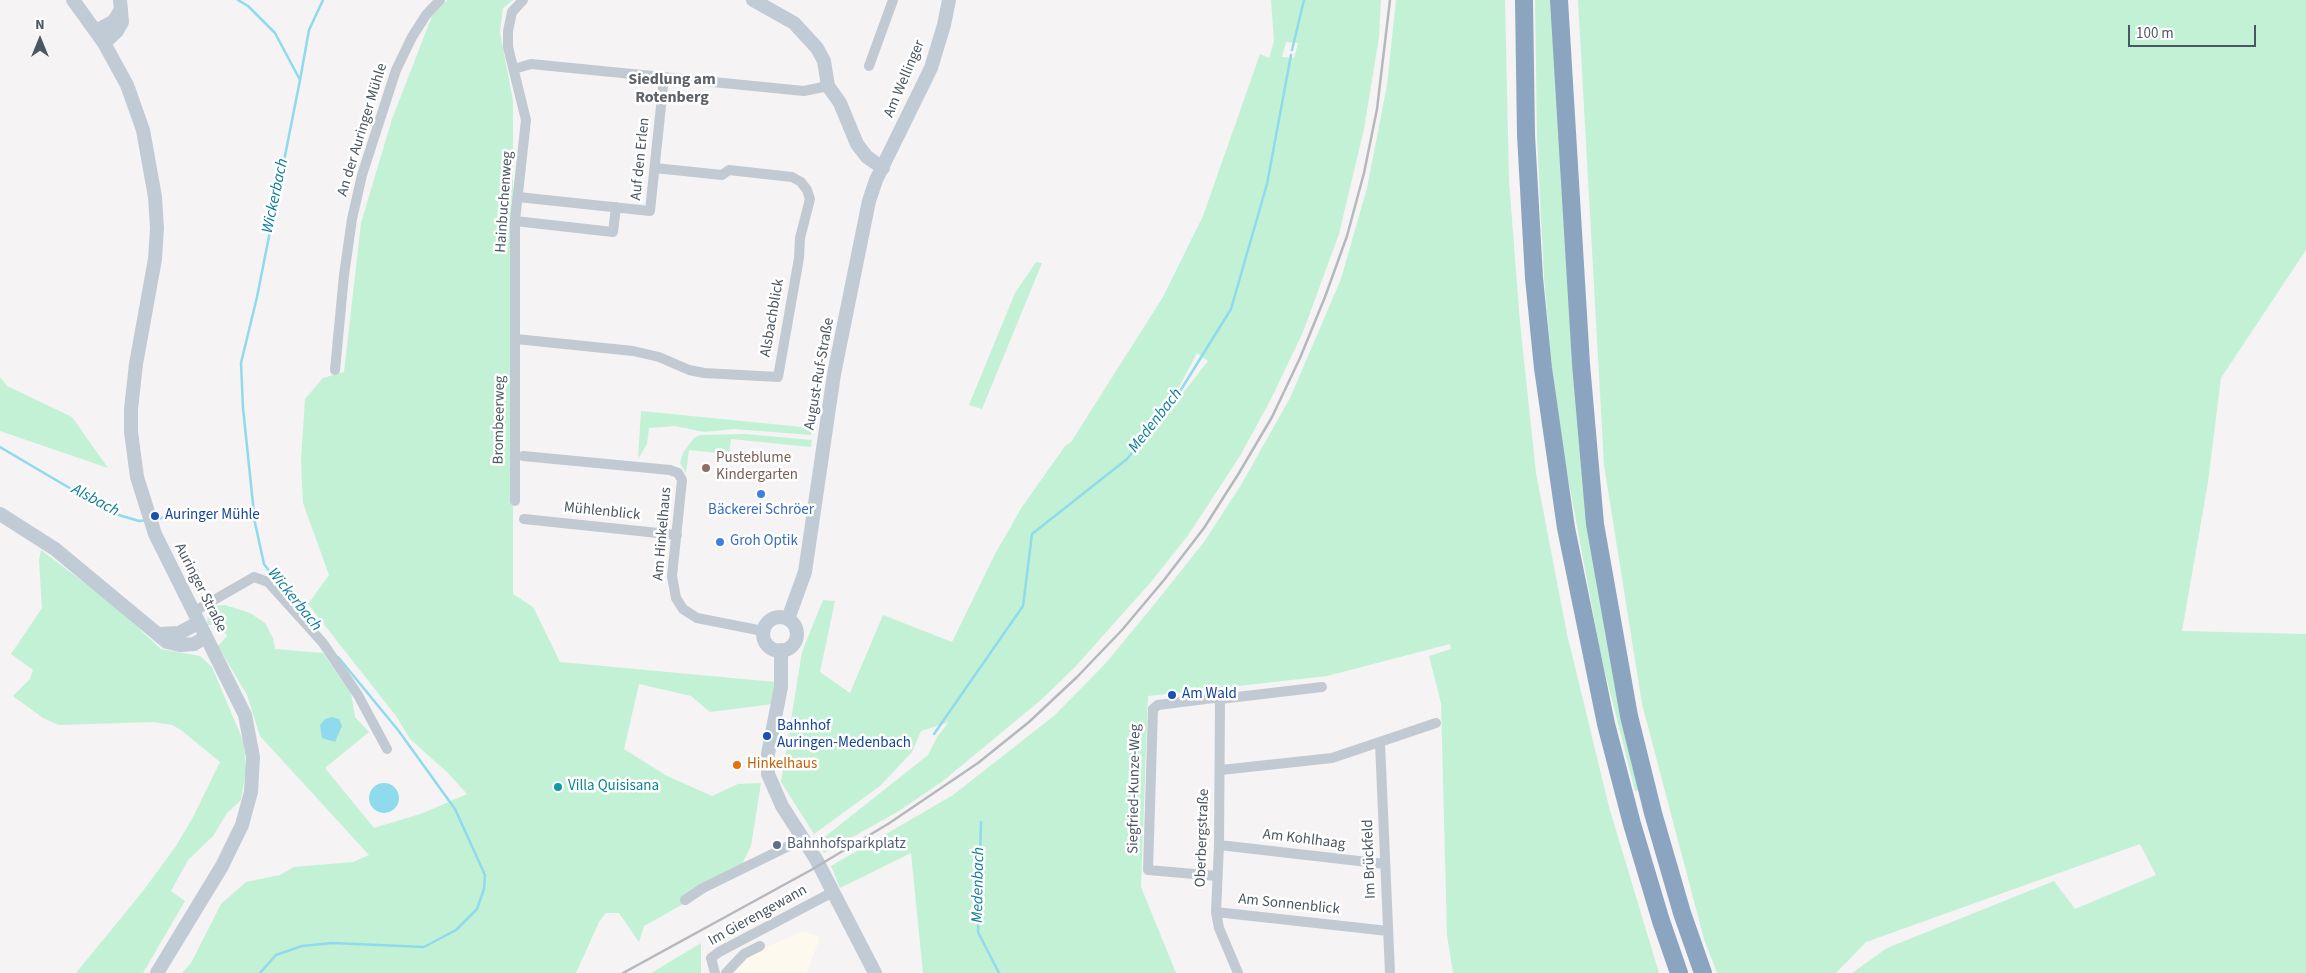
<!DOCTYPE html>
<meta charset="utf-8">
<style>
body{margin:0}
#map{position:relative;width:2306px;height:973px;overflow:hidden;background:#f5f3f3;font-family:"Source Sans 3",sans-serif}
canvas{display:block}
.north{position:absolute;left:15px;top:15px;width:50px;height:50px;-webkit-text-stroke:4px #fff;paint-order:stroke;rotate:0deg;font-size:14px;font-weight:700;line-height:20px;text-align:center;color:#4a5661}
.north::after{content:'';display:block;margin:auto;width:18px;height:22px;background:#4a5661;clip-path:polygon(50% 0,100% 100%,50% 72%,0 100%)}
.scale{position:absolute;left:2128px;top:25px;width:128px;height:22px;box-sizing:border-box;border:2px solid #4a5661;border-top:0;padding-left:6px;font-size:15px;line-height:18px;white-space:nowrap;color:#4a5661;-webkit-text-stroke:4px #fff;paint-order:stroke}
</style>
<div id="map">
<canvas width="2306" height="973"></canvas>
<div class="north">N</div>
<div class="scale">100 m</div>
</div>
<script>
const ctx = document.querySelector('canvas').getContext('2d');
ctx.lineJoin = 'round';
function fillPath(path, color) {
  ctx.fillStyle = color;
  ctx.fill(path, 'evenodd');
}
function poly(rows) {
  const path = new Path2D();
  for (const r of rows) {
    if (r.length === 3) {
      path.moveTo(r[0] + r[2], r[1]);
      path.arc(r[0], r[1], r[2], 0, 2 * Math.PI);
      continue;
    }
    path.moveTo(r[0], r[1]);
    for (let i = 2; i < r.length; i += 2) path.lineTo(r[i], r[i + 1]);
  }
  return path;
}
function stroke(path, color, width, dash) {
  ctx.strokeStyle = color;
  ctx.lineWidth = width;
  ctx.lineCap = dash ? 'butt' : 'round';
  ctx.setLineDash(dash || []);
  ctx.stroke(path);
}
function drawText(font, color, halo, rows, align = 'center') {
  ctx.font = font + ' "Source Sans 3",sans-serif';
  ctx.lineWidth = 5;
  ctx.setLineDash([]);
  ctx.textBaseline = 'middle';
  ctx.strokeStyle = halo;
  ctx.fillStyle = color;
  for (const [text, x, y, turn = 0] of rows) {
    ctx.save();
    ctx.translate(x, y);
    ctx.rotate((+turn || 0) * Math.PI / 180);
    ctx.textAlign = isNaN(turn) ? turn : align;
    if (halo) ctx.strokeText(text, 0, 0);
    ctx.fillText(text, 0, 0);
    ctx.restore();
  }
}
fillPath(poly([
 [803,931,820,937,807,973,735,973,739,964,747,956]
]), '#fdf9ef');
fillPath(poly([
 [447,0,513,0,503,8,500,32,513,101,513,594,533,607,560,662,775,682,773,704,710,712,691,696,639,684,624,749,667,776,712,796,738,784,761,783,751,846,737,874,644,926,639,942,619,913,606,913,599,922,576,973,182,973,191,963,221,904,246,882,280,875,294,867,353,862,369,855,260,736,247,695,218,646,227,636,219,625,207,625,208,613,214,606,225,605,250,613,265,623,273,638,275,649,323,653,351,693,355,717,369,732,325,768,374,828,423,813,467,794,448,773,410,739,396,716,308,604,329,575,303,503,301,460,305,399,323,378,344,372,361,223,392,119,432,16],
 [1271,0,1381,0,1379,37,1364,129,1339,234,1303,332,1271,399,1240,456,1189,534,1151,582,1075,667,1042,699,943,781,899,811,824,853,817,843,928,755,937,737,949,722,921,731,912,752,880,786,814,834,781,782,802,652,823,600,835,601,820,672,850,693,883,615,952,642,995,554,1022,507,1065,446,1071,442,1163,297,1203,216,1260,54,1269,58,1274,41],
 [1286,42,1298,43,1294,58,1282,57],
 [1197,353,1208,361,1155,429,1151,426,1172,400],
 [1396,0,1505,0,1509,181,1520,323,1536,473,1567,634,1609,807,1659,973,1453,973,1447,935,1441,703,1429,656,1451,649,1450,644,1327,676,1148,696,1141,887,1176,973,923,973,911,853,840,888,831,866,953,795,1055,715,1105,664,1157,601,1204,542,1241,485,1290,398,1341,279,1367,188,1387,85],
 [1535,0,1553,0,1572,363,1641,790,1635,791,1601,656,1562,445,1552,368,1544,277,1537,137],
 [1578,0,2306,0,2306,250,2221,378,2208,482,2182,631,2306,634,2306,973,1852,973,1887,948,2054,881,2075,909,2156,875,2140,844,1866,942,1836,973,1717,973,1704,939,1642,704,1604,465],
 [1036,262,1042,263,982,409,969,405,1015,293],
 [0,377,7,386,72,417,108,468,0,431],
 [641,411,812,428,811,435,734,429,704,432,675,426,649,428,647,444,638,459],
 [745,434,812,440,811,447,731,439,729,454,689,450,686,473,680,463,683,453,694,438,700,435],
 [41,550,110,602,161,649,200,656,212,667,244,743,246,770,241,800,227,813,213,836,188,860,171,891,185,901,143,973,76,973,143,891,176,846,193,817,220,762,181,730,172,725,154,722,59,725,43,718,13,696,30,679,33,670,11,654,42,608,39,560],
 [701,943,701,973,652,973,653,972]
]), '#c3f1d5');
fillPath(poly([
 [332,717,339,719,342,726,335,742,322,738,320,725,325,719],
 [384,798,15]
]), '#90daee');
stroke(poly([
 [238,0,248,6,275,33,300,80,257,297,241,363,243,408,255,523,264,564,288,597],
 [1292,50,1304,0],
 [300,80,309,30,323,0],
 [0,447,112,513,139,521,147,520],
 [155,519,228,509,239,510,251,516,254,521],
 [934,734,1023,606,1032,534,1127,459,1174,401,1231,309,1267,184,1291,55],
 [981,822,978,932,999,973],
 [260,973,276,955,302,946,332,943,424,947,456,930,477,909,484,889,485,875,455,809,398,730,338,657]
]), '#90daee', 2.5);
stroke(poly([
 [869,66,893,0],
 [514,69,531,64,804,91,828,86],
 [518,197,650,211,664,77],
 [515,221,613,232,616,207],
 [516,339,633,351,659,357,689,370,704,373,778,377,799,258,800,238,810,199,807,190,801,182,792,177,729,170,722,175,655,168],
 [335,370,344,275,352,219,362,175,396,70,412,37,426,15,440,0],
 [523,456,670,470,678,473,682,480,672,576,676,598,683,609,697,618,763,631],
 [515,501,515,221,526,120,508,47,508,31,512,12,523,0],
 [524,519,677,535],
 [193,612,254,577,268,582,323,643,358,695,387,749],
 [1220,699,1219,845,1216,912,1219,928,1238,973],
 [1380,743,1390,973],
 [1221,770,1332,758,1436,723],
 [1219,845,1385,864],
 [1217,876,1148,870,1153,709,1158,705,1213,698,1220,699,1322,687],
 [685,900,703,888,803,839],
 [1216,912,1388,931],
 [715,973,711,958,719,952,833,892],
 [726,973,744,954,760,946]
]), '#c1cad2', 10);
stroke(poly([
 [73,0,104,43,127,85,143,130,155,197,157,228,155,259,136,364,131,409,131,432,137,477,155,534,245,715,253,757,251,792,242,825,222,866,157,973],
 [753,0,794,23,817,48,824,61,828,86,840,103,857,144,867,157,883,168],
 [96,31,114,21,121,9],
 [104,43,117,31,122,22,120,0],
 [0,514,55,549,167,642,180,645,194,644,206,637],
 [780,634,17],
 [788,619,805,572,834,374,869,201,876,180,931,68,944,25,949,0],
 [159,634,179,633,198,623],
 [781,650,781,687,768,754,768,774,782,806,816,859,875,973]
]), '#c1cbd6', 14);
stroke(poly([
 [1524,0,1526,135,1534,278,1543,368,1566,528,1606,724,1632,824,1661,921,1679,973],
 [1559,0,1581,364,1595,524,1629,716,1653,813,1682,913,1703,973]
]), '#8ba5c1', 18);
stroke(poly([
 [623,973,811,870,888,824,978,763,1029,722,1077,677,1122,630,1164,580,1204,528,1239,473,1272,417,1300,358,1325,297,1347,236,1364,173,1377,109,1390,0]
]), '#b5b8bd', 2.5);
for (const [x, y, r, color] of [
 [706,468,5,"#8d6e63"],
 [761,494,5,"#3f7fe0"],
 [155,516,5,"#1a4fb4"],
 [720,542,5,"#3f7fe0"],
 [1172,695,5,"#1a4fb4"],
 [767,736,5,"#1a4fb4"],
 [737,765,5,"#e8710a"],
 [558,787,5,"#0f9aa8"],
 [777,845,5,"#5c6f8a"]
]) {
  const dot = new Path2D();
  dot.arc(x, y, r, 0, 2 * Math.PI);
  ctx.fillStyle = color;
  ctx.fill(dot);
  stroke(dot, '#fff', 2);
}
drawText('15px', '#4a5661', '#fff', [
 ["Am Wellinger",905,79,-67],
 ["An der Auringer Mühle",363,130,-73],
 ["Auf den Erlen",641,159,-84],
 ["Hainbuchenweg",505,202,-86],
 ["Alsbachblick",773,318,-80],
 ["August-Ruf-Straße",820,374,-80],
 ["Brombeerweg",500,420,-89],
 ["Mühlenblick",602,512,6],
 ["Am Hinkelhaus",663,534,-85],
 ["Auringer Straße",200,588,63],
 ["Siegfried-Kunze-Weg",1135,789,-89],
 ["Oberbergstraße",1203,838,-88],
 ["Am Kohlhaag",1304,840,7],
 ["Im Brückfeld",1370,859,-92],
 ["Am Sonnenblick",1289,905,6],
 ["Im Gierengewann",758,916,-29]
]);
drawText('15px', '#785e54', '#fff', [
 ["Pusteblume",716,459],
 ["Kindergarten",716,476]
], 'left');
drawText('15px', '#366cbe', '#fff', [
 ["Bäckerei Schröer",761,511],
 ["Groh Optik",730,542,"left"]
]);
drawText('15px', '#164399', '#fff', [
 ["Auringer Mühle",165,516],
 ["Am Wald",1182,695],
 ["Bahnhof",777,727],
 ["Auringen-Medenbach",777,744]
], 'left');
drawText('15px', '#c56008', '#fff', [
 ["Hinkelhaus",747,765]
], 'left');
drawText('15px', '#0d838f', '#fff', [
 ["Villa Quisisana",568,787]
], 'left');
drawText('15px', '#4e5e75', '#fff', [
 ["Bahnhofsparkplatz",787,845]
], 'left');
drawText('bold 16px', '#5f6368', '#fff', [
 ["Siedlung am",672,80],
 ["Rotenberg",672,98]
]);
drawText('italic 16px', '#0c7c9b', '#fff', [
 ["Wickerbach",276,196,-78],
 ["Medenbach",1156,421,-52],
 ["Alsbach",95,501,28],
 ["Wickerbach",294,600,51],
 ["Medenbach",979,885,-89]
]);
</script>
